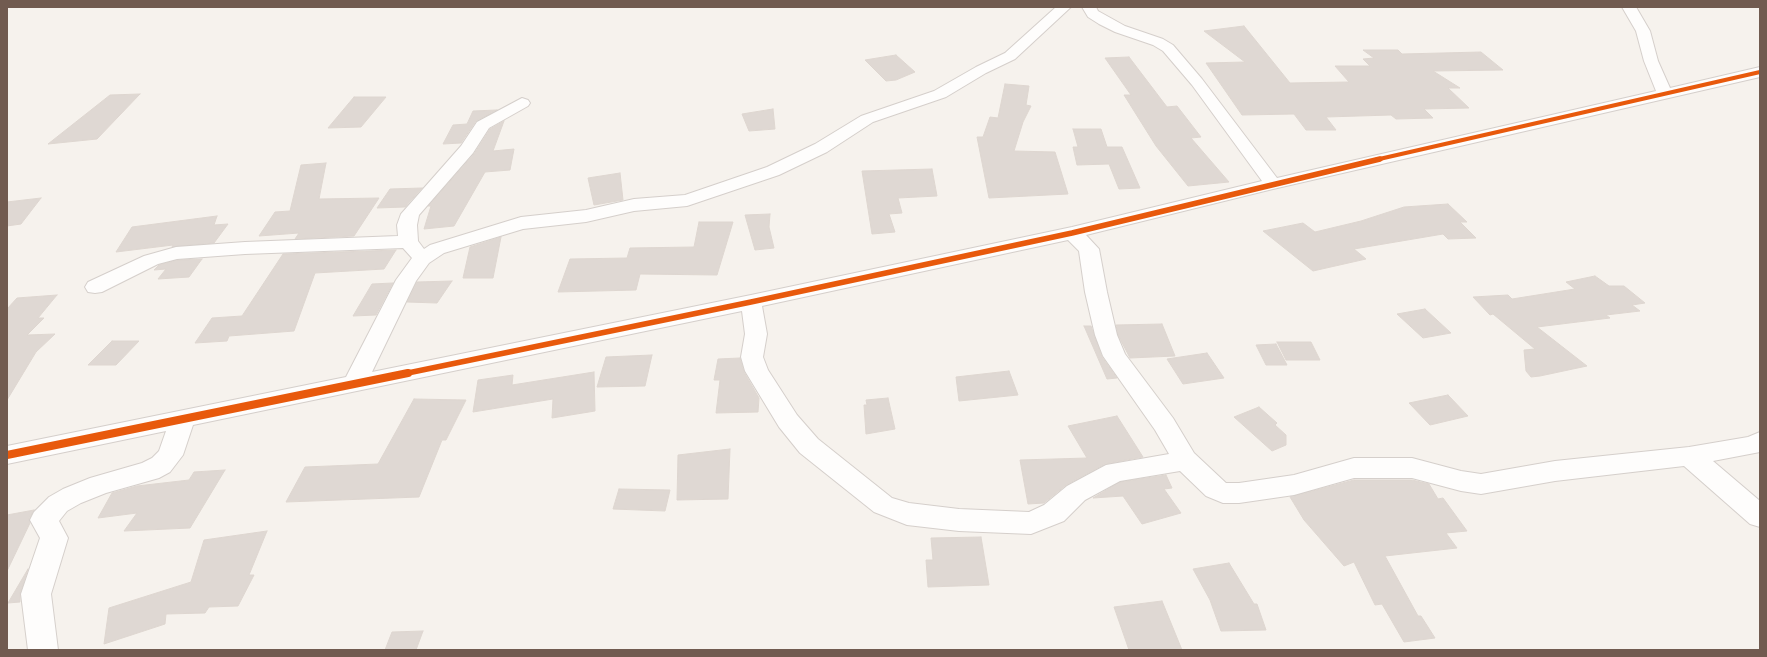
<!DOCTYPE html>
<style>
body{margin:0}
#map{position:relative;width:1767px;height:657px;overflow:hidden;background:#f6f2ed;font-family:Karla,sans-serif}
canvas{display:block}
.frame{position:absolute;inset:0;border:8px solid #715b50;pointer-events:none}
</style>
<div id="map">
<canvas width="1767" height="657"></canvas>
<div class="frame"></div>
</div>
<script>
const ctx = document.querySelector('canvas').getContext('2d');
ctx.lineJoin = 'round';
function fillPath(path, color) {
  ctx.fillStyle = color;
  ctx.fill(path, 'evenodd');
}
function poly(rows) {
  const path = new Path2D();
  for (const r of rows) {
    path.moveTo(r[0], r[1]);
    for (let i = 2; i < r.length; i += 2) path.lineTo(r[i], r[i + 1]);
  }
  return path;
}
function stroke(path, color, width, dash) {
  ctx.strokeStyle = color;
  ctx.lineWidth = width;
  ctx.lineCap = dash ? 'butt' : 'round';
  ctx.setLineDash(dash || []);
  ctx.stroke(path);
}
const building = poly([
 [1244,26,1290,83,1349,82,1335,66,1370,66,1363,59,1374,58,1363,50,1398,50,1402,54,1481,52,1503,70,1433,71,1460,88,1448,88,1469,108,1424,109,1433,118,1396,119,1391,115,1326,117,1336,130,1306,130,1294,114,1242,115,1206,63,1245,62,1204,31,1244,26],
 [896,55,915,72,896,80,886,81,865,60,896,55],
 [1129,57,1167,107,1177,106,1201,137,1191,138,1229,182,1188,186,1156,146,1124,95,1131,95,1105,58,1129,57],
 [1005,84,1029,86,1026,105,1031,106,1023,122,1014,151,1055,152,1068,194,989,198,977,137,983,137,990,117,998,118,1005,84],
 [140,94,97,139,48,144,110,95,140,94],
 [354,97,386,97,361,127,328,128,354,97],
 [773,109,775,129,749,131,742,114,773,109],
 [497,110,476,121,461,143,443,144,453,125,467,124,473,111,497,110],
 [504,121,493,151,514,149,510,170,485,172,454,226,424,229,431,206,428,206,474,154,490,129,504,121],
 [1073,129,1101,129,1107,147,1122,147,1140,188,1119,189,1109,164,1077,165,1073,147,1078,147,1073,129],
 [326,163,319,199,379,198,354,236,295,239,299,233,259,236,275,212,290,211,301,165,326,163],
 [932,169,937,196,898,198,902,213,889,214,895,232,872,234,862,171,932,169],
 [620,173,623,200,594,205,588,178,620,173],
 [422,188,405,207,377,208,390,189,422,188],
 [41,198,21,224,7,226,7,202,41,198],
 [1448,204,1467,222,1460,222,1476,238,1448,239,1443,234,1354,249,1366,259,1313,271,1263,231,1303,223,1315,232,1361,221,1404,207,1448,204],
 [770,214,769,227,774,248,755,250,745,215,770,214],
 [217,216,214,225,228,224,214,243,172,247,173,245,116,252,132,227,217,216],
 [699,222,733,222,717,275,640,274,636,290,558,292,570,259,627,258,630,248,694,247,699,222],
 [501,237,493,278,463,278,470,247,501,237],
 [396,250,384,269,315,273,294,331,229,336,227,341,195,343,212,318,242,316,283,254,396,250],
 [202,259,189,277,158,279,166,269,154,270,159,265,177,260,202,259],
 [1595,276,1609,286,1624,286,1645,303,1632,305,1640,311,1606,315,1610,318,1537,327,1587,366,1540,376,1531,377,1526,371,1524,350,1535,349,1493,314,1490,315,1473,297,1508,295,1512,299,1575,289,1566,282,1595,276],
 [452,281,437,303,407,302,417,282,452,281],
 [393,283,376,315,353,316,372,284,393,283],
 [57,295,38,318,44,318,27,335,55,334,36,352,7,400,7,309,17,298,57,295],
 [1425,309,1451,333,1423,338,1397,314,1425,309],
 [1162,324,1175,356,1130,358,1118,335,1116,325,1162,324],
 [1084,326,1091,326,1102,357,1117,378,1107,379,1084,326],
 [112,341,139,341,116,365,88,365,112,341],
 [1277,342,1311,342,1320,360,1286,360,1277,342],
 [1276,344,1287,365,1266,365,1256,345,1276,344],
 [1207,353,1224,378,1183,384,1167,359,1207,353],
 [652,355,645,386,597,387,606,357,652,355],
 [740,358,744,372,759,398,758,412,716,413,720,380,714,380,718,359,740,358],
 [1009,371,1018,395,959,401,956,377,1009,371],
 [594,372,595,411,552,418,553,399,473,412,478,380,513,375,512,385,594,372],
 [1448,395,1468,416,1430,425,1409,403,1448,395],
 [888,398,895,429,866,434,864,405,867,405,866,400,888,398],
 [414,399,466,400,446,440,442,440,419,497,286,502,305,467,378,464,414,399],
 [1259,407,1277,423,1275,425,1286,435,1286,445,1272,451,1234,417,1259,407],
 [1117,416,1143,457,1105,464,1066,485,1044,503,1028,504,1020,460,1087,458,1068,426,1117,416],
 [730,449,728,499,677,500,678,455,730,449],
 [225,470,190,528,124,531,137,513,98,518,112,493,137,486,189,480,194,472,225,470],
 [1166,475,1172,488,1164,489,1181,513,1142,524,1123,496,1093,498,1120,482,1166,475],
 [1354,480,1412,480,1429,484,1438,499,1443,498,1467,531,1446,533,1457,548,1385,556,1418,616,1421,616,1435,638,1404,642,1382,604,1375,605,1354,562,1344,566,1304,520,1290,497,1354,480],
 [619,489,670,490,665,511,613,509,619,489],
 [34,510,29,519,30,523,7,571,7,515,34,510],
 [267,531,249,575,254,575,238,606,209,607,205,613,166,614,165,624,104,644,109,608,191,582,204,540,267,531],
 [981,537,989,585,928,587,926,560,933,560,931,538,981,537],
 [1229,563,1254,604,1257,604,1266,630,1221,631,1210,600,1193,569,1229,563],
 [28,569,20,594,20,602,8,603,28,569],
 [1162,601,1182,650,1129,650,1114,607,1162,601],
 [423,631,416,650,385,650,392,632,423,631]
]);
fillPath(building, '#dfd8d3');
stroke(building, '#ded6d0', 1);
const minor = poly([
 [1056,7,1071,7,1015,59,986,73,946,97,873,122,827,152,779,175,687,206,634,211,586,222,523,229,444,253,429,263,416,281,372,372,751,295,1072,227,1262,181,1192,85,1163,51,1153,45,1115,32,1099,24,1088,17,1082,7,1096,7,1098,11,1125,26,1163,39,1173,45,1202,79,1277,178,1656,91,1644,61,1636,31,1622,7,1636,7,1650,31,1658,61,1670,88,1760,67,1760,77,1273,189,1086,235,1099,249,1107,292,1117,335,1125,354,1173,418,1194,453,1226,483,1239,483,1294,475,1354,458,1412,458,1461,471,1481,474,1555,461,1689,447,1748,437,1760,432,1760,452,1713,461,1760,501,1760,527,1750,524,1684,466,1555,481,1481,494,1461,491,1412,478,1354,478,1294,495,1239,503,1223,503,1206,496,1180,471,1120,481,1085,500,1064,521,1031,534,959,531,907,525,874,512,800,453,779,427,745,371,741,357,745,334,742,311,193,425,183,455,170,472,159,478,106,493,81,503,67,511,59,521,68,538,51,594,58,650,28,650,21,594,40,538,30,520,34,512,49,497,63,489,90,478,142,463,152,458,159,451,166,431,7,464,7,446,346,377,396,280,412,258,403,248,245,254,177,259,158,264,102,292,95,293,88,292,85,287,88,282,144,256,176,247,245,242,398,236,397,225,401,214,461,146,477,122,522,98,528,100,530,103,528,106,489,128,473,153,419,215,417,225,418,241,424,249,430,245,521,217,586,210,634,199,685,195,767,167,815,144,861,116,934,91,976,67,1005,53,1056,7],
 [1068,240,1079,251,1085,292,1095,335,1103,356,1155,430,1169,454,1106,465,1067,486,1044,505,1029,512,959,509,909,503,892,498,818,439,797,415,768,370,763,357,767,334,762,306,1068,240]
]);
stroke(minor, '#d5cfcb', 2);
fillPath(minor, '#fefdfc');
stroke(poly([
 [1375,160,1760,72]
]), '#e8590c', 4);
stroke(poly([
 [403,374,751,302,1072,233,1380,159]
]), '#e8590c', 5.5);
stroke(poly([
 [7,455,408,373]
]), '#e8590c', 8);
</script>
